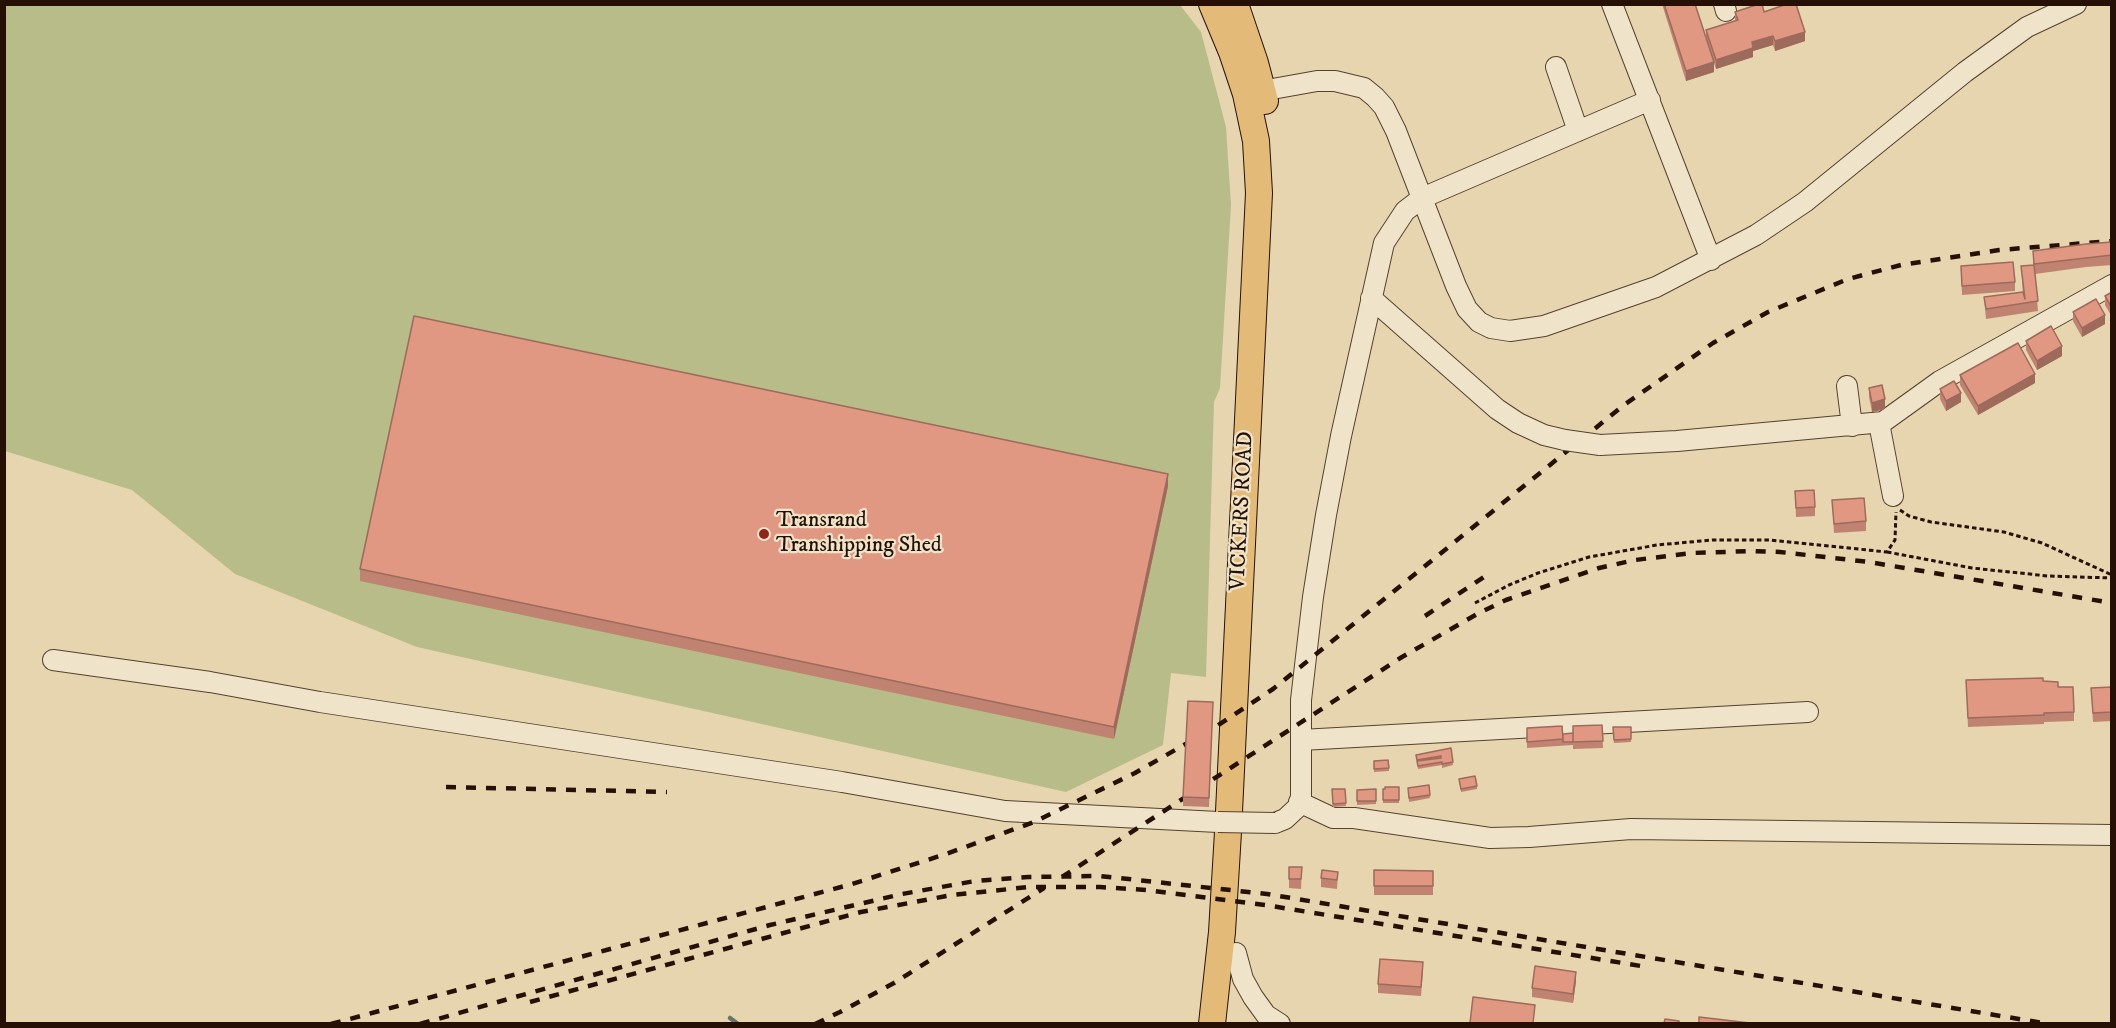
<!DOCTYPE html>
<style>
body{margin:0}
#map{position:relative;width:2116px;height:1028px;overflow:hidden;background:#e6d5ae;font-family:"IM FELL DW Pica",serif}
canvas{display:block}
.frame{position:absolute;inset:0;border:6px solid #261005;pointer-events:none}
</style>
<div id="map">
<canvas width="2116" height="1028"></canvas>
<div class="frame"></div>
</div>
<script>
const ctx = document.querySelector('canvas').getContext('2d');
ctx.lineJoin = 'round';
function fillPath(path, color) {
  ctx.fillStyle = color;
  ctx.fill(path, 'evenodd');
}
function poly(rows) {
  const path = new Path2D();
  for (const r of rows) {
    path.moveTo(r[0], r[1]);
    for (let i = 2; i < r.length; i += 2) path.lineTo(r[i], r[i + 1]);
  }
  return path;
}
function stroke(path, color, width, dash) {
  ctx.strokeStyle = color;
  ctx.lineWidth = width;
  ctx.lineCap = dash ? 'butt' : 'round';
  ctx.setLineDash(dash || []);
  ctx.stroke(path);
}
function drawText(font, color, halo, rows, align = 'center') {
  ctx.font = font + ' "IM FELL DW Pica",serif';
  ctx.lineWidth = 4.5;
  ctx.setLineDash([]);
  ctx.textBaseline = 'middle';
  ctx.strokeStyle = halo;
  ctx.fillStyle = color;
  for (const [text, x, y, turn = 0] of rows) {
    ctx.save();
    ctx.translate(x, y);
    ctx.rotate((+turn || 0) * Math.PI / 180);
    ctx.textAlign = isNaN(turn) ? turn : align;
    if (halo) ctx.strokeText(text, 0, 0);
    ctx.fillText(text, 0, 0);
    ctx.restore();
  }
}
fillPath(poly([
 [4,5,1180,5,1201,32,1226,127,1231,205,1220,388,1214,402,1206,677,1171,673,1163,745,1066,792,417,647,235,574,132,490,5,451]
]), '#b8bc88');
stroke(poly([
 [730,1018,738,1024]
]), '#6a746d', 4.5);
const minor = poly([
 [1612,4,1711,260],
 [1724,4,1726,11],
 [1556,67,1578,131],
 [1250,93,1317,81,1335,81,1364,88,1375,97,1384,107,1396,131,1456,286,1467,309,1479,322,1491,328,1510,331,1544,326,1656,287,1756,235,1805,202,1965,72,2027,27,2076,4],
 [1371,298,1497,409,1518,423,1544,435,1565,440],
 [1847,386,1852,426],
 [1879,423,1893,496],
 [1600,445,1677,441,1883,422,1940,381,2112,285],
 [53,660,210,682,320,702,842,782,1005,811,1218,822],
 [1301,740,1301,700,1313,597,1326,515,1341,436,1384,243,1405,211,1422,198,1650,100],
 [1299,802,1333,818,1354,818,1490,838,1529,837,1631,829,2112,835],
 [1275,823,1285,819,1299,806,1301,796,1301,740,1808,712],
 [1236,953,1243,979,1253,997,1266,1015,1280,1024]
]);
const major = poly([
 [1212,4,1232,52,1246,94,1256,141,1259,193,1228,832,1222,932,1212,1024],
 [1235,4,1255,63,1265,101]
]);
stroke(minor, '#56412f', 22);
stroke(major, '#261005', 28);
stroke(poly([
 [1900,510,1909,516,1931,522,2004,532,2042,543,2112,575],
 [1887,552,1972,568,2048,576,2112,578],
 [1475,603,1509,585,1538,573,1589,557,1657,545,1712,540,1770,540,1887,552,1895,540,1896,512]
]), '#261005', 3, [4.5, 3]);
stroke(minor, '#efe4ca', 20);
stroke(major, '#e3ba77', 26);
stroke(poly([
 [1425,616,1484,577],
 [446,787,667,792],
 [1062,877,1402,657,1479,613,1506,600,1599,568,1635,560,1692,553,1752,551,1780,552,1869,562,2112,603],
 [530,1002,861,912,952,895,1029,887,1100,887,1146,890,1265,905,1641,966],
 [331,1024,852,884,946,854,1034,822,1135,773,1217,726,1273,689,1624,405,1713,343,1768,312,1848,279,1901,265,1999,250,2112,241],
 [420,1024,770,925,902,894,975,881,1028,877,1100,876,1267,894,2049,1024],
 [815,1024,840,1012,894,983,1044,888]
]), '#261005', 4.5, [10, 10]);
const minorBridge = poly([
 [1565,440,1600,445],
 [1218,822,1275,823]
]);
stroke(minorBridge, '#56412f', 22, []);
stroke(minorBridge, '#efe4ca', 20);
fillPath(poly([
 [1662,4,1695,4,1714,72,1686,81],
 [1735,12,1764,12,1805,41,1775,51,1773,45,1753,51,1753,57,1716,69,1706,40,1706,30,1735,21],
 [2112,242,2112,265,2086,267,2035,274,2038,311,1986,319,1984,297,2023,294,2021,266,2033,265,2033,251],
 [1961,266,2015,282,2015,291,1962,295],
 [2112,292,2112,317,2105,305,2105,296],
 [2073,312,2105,324,2082,337,2073,321],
 [2026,341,2062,356,2037,370,2026,350],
 [1960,375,2035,383,1978,415,1960,385],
 [1869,388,1885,409,1872,412,1869,397],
 [1940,389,1961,402,1946,411,1940,399],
 [1168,486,1114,739,360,581,360,569],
 [1795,491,1815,507,1815,516,1796,517],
 [1832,500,1866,521,1866,531,1834,533],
 [1966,680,2043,681,2058,687,2074,712,2074,721,2044,722,2044,724,1968,727],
 [2112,687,2112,721,2093,722,2091,688],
 [1213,702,1209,807,1183,806,1183,797],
 [1602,725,1603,748,1573,749,1573,745,1527,748,1527,728,1563,735],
 [1613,727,1631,727,1631,742,1614,743],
 [1451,748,1453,765,1442,768,1442,765,1418,769,1416,755],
 [1388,760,1389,771,1374,772,1374,761],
 [1459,779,1477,786,1477,789,1461,792],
 [1399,787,1399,803,1383,803,1383,789],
 [1408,788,1430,795,1430,798,1409,802],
 [1332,789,1345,789,1346,806,1333,807],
 [1376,789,1376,804,1357,805,1357,790],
 [1289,867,1302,867,1301,889,1289,888],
 [1374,870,1433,871,1433,895,1374,895],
 [1338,872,1337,889,1321,887,1321,878],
 [1423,971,1421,996,1378,993,1378,984],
 [1576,981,1573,1003,1532,997,1532,988]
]), '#c18371');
fillPath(poly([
 [1805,32,1805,41,1775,51,1775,41],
 [1773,36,1773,45,1753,51,1753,57,1716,69,1716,60,1752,42],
 [1714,62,1714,72,1686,81,1686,71],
 [2105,315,2105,324,2082,337,2082,328],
 [2062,346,2062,356,2037,370,2037,361],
 [2035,374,2035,383,1978,415,1978,406],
 [1961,393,1961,402,1946,411,1946,401],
 [1885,399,1885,409,1872,412,1872,403],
 [1168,474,1168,486,1114,739,1114,727],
 [1576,972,1576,981,1573,1003,1573,994]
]), '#9d6a5c');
const building = poly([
 [1664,4,1695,4,1714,62,1686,71,1664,4],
 [1759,4,1762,4,1764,12,1787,4,1796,4,1805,32,1775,41,1773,36,1752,42,1753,48,1716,60,1706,30,1738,20,1735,12,1759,4],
 [2112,242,2112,255,2034,264,2033,251,2086,244,2112,242],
 [2013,262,2015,282,1962,286,1961,266,2013,262],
 [2034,265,2038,301,1986,309,1984,297,2023,292,2025,299,2021,266,2034,265],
 [2112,292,2112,308,2105,296,2112,292],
 [2096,299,2105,315,2082,328,2073,312,2096,299],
 [414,316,1168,474,1114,727,360,569,414,316],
 [2051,326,2062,346,2037,361,2026,341,2051,326],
 [2018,343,2035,374,1978,406,1960,375,2018,343],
 [1954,381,1961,393,1946,401,1940,389,1954,381],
 [1882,385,1885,399,1872,403,1869,388,1882,385],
 [1814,490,1815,507,1796,508,1795,491,1814,490],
 [1864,498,1866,521,1834,524,1832,500,1864,498],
 [2043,678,2043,681,2058,682,2058,687,2073,687,2074,712,2044,713,2044,715,1968,718,1966,680,2043,678],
 [2112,687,2112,712,2093,713,2091,688,2112,687],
 [1188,701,1213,702,1209,798,1183,797,1188,701],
 [1602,725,1603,741,1573,742,1573,726,1602,725],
 [1562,726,1563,739,1527,742,1527,728,1562,726],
 [1613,727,1631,727,1631,739,1614,740,1613,727],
 [1573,733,1573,742,1563,742,1563,734,1573,733],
 [1451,748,1453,762,1442,764,1442,762,1418,766,1417,761,1441,758,1441,756,1417,760,1416,755,1451,748],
 [1388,760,1389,768,1374,769,1374,761,1388,760],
 [1475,776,1477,786,1461,789,1459,779,1475,776],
 [1429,785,1430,795,1409,798,1408,788,1429,785],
 [1385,787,1399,787,1399,800,1383,800,1383,789,1385,789,1385,787],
 [1332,789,1345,789,1346,803,1333,804,1332,789],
 [1376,789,1376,801,1357,801,1357,790,1376,789],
 [1289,867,1302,867,1301,879,1289,879,1289,867],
 [1322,870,1338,872,1337,880,1321,878,1322,870],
 [1374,870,1433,871,1433,886,1374,886,1374,870],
 [1380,959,1423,962,1421,987,1378,984,1380,959],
 [1535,966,1576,972,1573,994,1532,988,1535,966],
 [1473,997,1535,1005,1533,1023,1470,1023,1473,997],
 [1699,1017,1750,1023,1699,1023,1699,1017],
 [1665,1019,1679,1021,1679,1023,1664,1023,1665,1019]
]);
fillPath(building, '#e09883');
stroke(building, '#9d6a5c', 1.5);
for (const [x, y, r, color] of [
 [764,534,6,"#8f2418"]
]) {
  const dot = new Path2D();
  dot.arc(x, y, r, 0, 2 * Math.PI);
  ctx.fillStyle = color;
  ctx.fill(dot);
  stroke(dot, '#efe4ca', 2);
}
drawText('22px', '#261005', '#efe4ca', [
 ["VICKERS ROAD",1243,511,-87]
]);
drawText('22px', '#261005', '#efe4ca', [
 ["Transrand",776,521],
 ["Transhipping Shed",776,546]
], 'left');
</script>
